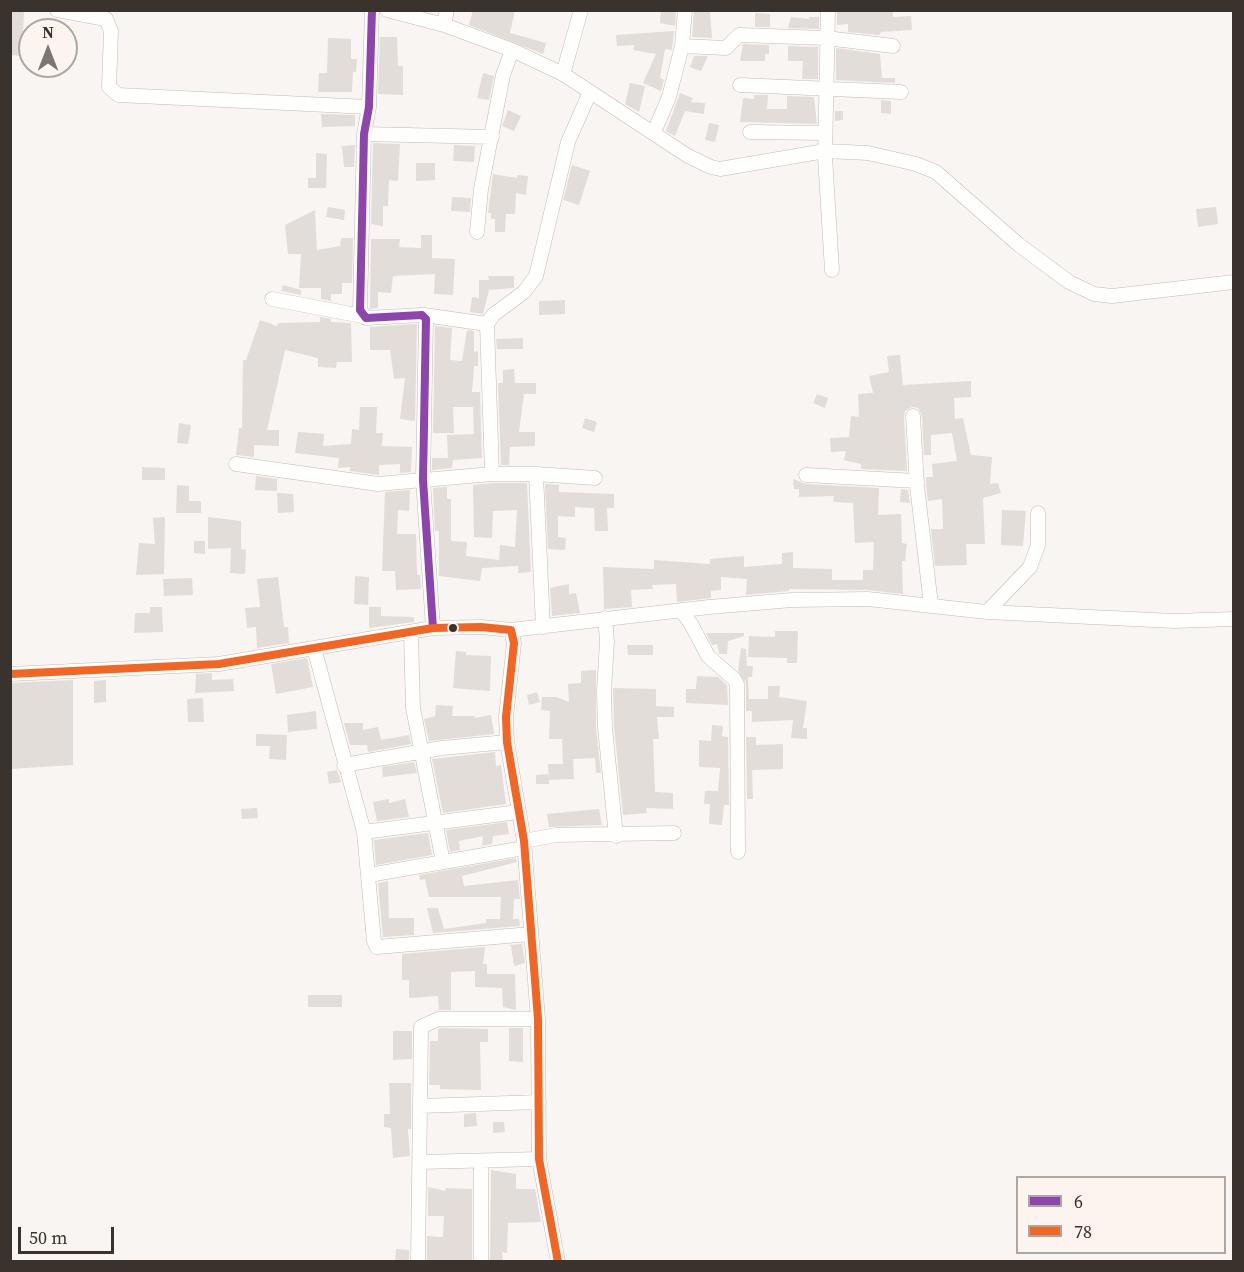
<!DOCTYPE html>
<style>
body{margin:0}
#map{position:relative;width:1244px;height:1272px;overflow:hidden;background:#f9f5f2;font-family:"Source Serif 4",serif}
canvas{display:block}
.frame{position:absolute;inset:0;border:12px solid #39322d;pointer-events:none}
.legend{position:absolute;left:1016px;top:1176px;width:210px;height:78px;box-sizing:border-box;background:#fcf5ef;border:2px solid #aea7a1;margin:0;padding:8px 10px;list-style:none;font-size:18px;color:#39322d}
.legend li{display:flex;align-items:center;gap:12px;height:30px}
.legend b{width:30px;border:2px solid #aea7a1}
.north{position:absolute;left:18px;top:18px;width:60px;height:60px;box-sizing:border-box;background:#fcf5ef;border:2px solid #aea7a1;border-radius:50%;rotate:0deg;font-size:16px;font-weight:700;line-height:24px;text-align:center;color:#39322d}
.north::after{content:'';display:block;margin:auto;width:21px;height:27px;background:#7c7672;clip-path:polygon(50% 0,100% 100%,50% 72%,0 100%)}
.scale{position:absolute;left:18px;top:1227px;width:96px;height:27px;box-sizing:border-box;border:3px solid #39322d;border-top:0;padding-left:8px;font-size:18px;line-height:21px;white-space:nowrap;color:#39322d;-webkit-text-stroke:4px #fcf5ef;paint-order:stroke}
</style>
<div id="map">
<canvas width="1244" height="1272"></canvas>
<div class="frame"></div>
<ul class="legend">
<li><b style="height:8px;background:#8e44ad"></b>6</li>
<li><b style="height:8px;background:#f26522"></b>78</li>
</ul>
<div class="north">N</div>
<div class="scale">50 m</div>
</div>
<script>
const ctx = document.querySelector('canvas').getContext('2d');
ctx.lineJoin = 'round';
function fillPath(path, color) {
  ctx.fillStyle = color;
  ctx.fill(path, 'evenodd');
}
function poly(rows) {
  const path = new Path2D();
  for (const r of rows) {
    path.moveTo(r[0], r[1]);
    for (let i = 2; i < r.length; i += 2) path.lineTo(r[i], r[i + 1]);
  }
  return path;
}
function stroke(path, color, width, dash) {
  ctx.strokeStyle = color;
  ctx.lineWidth = width;
  ctx.lineCap = dash ? 'butt' : 'round';
  ctx.setLineDash(dash || []);
  ctx.stroke(path);
}
fillPath(poly([
 [10,10,24,10,22,56,10,55],
 [473,10,515,10,510,33,546,43,543,54,469,25],
 [661,10,676,10,675,26,660,23],
 [694,10,710,10,712,38,692,37],
 [837,10,893,10,893,17,911,16,912,30,881,32,879,35,848,32,848,24,837,25],
 [755,13,770,14,770,27,755,27],
 [791,17,809,19,809,17,819,17,819,29,788,28],
 [674,31,672,50,665,49,660,78,664,80,661,91,643,83,656,54,633,50,634,45,617,46,616,35],
 [380,37,397,37,398,66,403,66,403,95,378,94],
 [328,38,351,39,351,59,357,59,356,72,353,72,352,92,318,92,319,73,327,73],
 [743,44,769,45,769,54,765,54,765,61,740,61],
 [788,46,818,47,818,79,802,79,803,61,788,61],
 [836,48,880,54,882,78,895,78,895,83,836,80],
 [694,56,708,56,701,71,690,67],
 [483,73,494,76,489,100,477,98],
 [630,83,645,86,639,112,625,104],
 [680,93,693,98,691,102,705,103,704,114,685,111,675,136,666,131],
 [754,95,768,95,767,109,787,109,787,96,814,97,817,124,740,122,743,98,754,99],
 [881,100,891,101,891,114,881,113],
 [508,110,521,116,514,131,502,126],
 [835,111,843,111,843,120,835,121],
 [321,114,355,115,355,126,322,127],
 [709,123,719,125,715,142,705,140],
 [373,143,400,144,398,181,389,180,388,206,383,206,383,226,371,224],
 [355,145,354,167,344,167,342,146],
 [454,145,475,146,474,162,453,161],
 [316,153,327,154,326,188,308,188,308,178,316,178],
 [416,163,435,163,435,180,416,181],
 [572,165,590,171,579,205,563,200],
 [493,174,517,178,517,175,528,176,526,195,516,193,515,214,506,214,505,232,495,232,495,219,491,219,491,213,488,213],
 [452,197,471,198,470,212,451,211],
 [328,207,345,210,344,220,326,217],
 [1216,207,1218,224,1198,227,1196,209],
 [315,210,317,250,340,246,341,238,353,238,352,283,342,283,342,294,331,294,331,301,321,299,321,288,299,288,301,254,288,254,285,225],
 [421,235,432,235,432,258,455,259,453,295,434,294,435,274,393,276,391,293,378,292,378,308,370,309,371,239,400,239,399,247,421,248],
 [488,276,514,276,514,288,489,290,483,314,470,312,472,297,479,298,479,280,489,280],
 [283,285,301,290,301,295,281,291],
 [565,300,565,314,539,315,539,301],
 [320,317,331,319,331,322,351,323,352,362,337,362,336,368,318,367,318,358,285,350,267,430,279,430,279,446,254,445,254,457,236,455,239,428,242,428,243,360,246,360,260,320,277,326,278,323,320,322],
 [417,324,415,421,400,419,405,378,394,379,390,350,370,350,370,327],
 [435,326,452,328,450,360,462,361,467,330,474,331,474,352,478,351,478,366,474,366,472,392,480,392,482,458,453,460,452,468,432,470,432,458,448,458,447,435,474,434,473,407,453,407,454,433,433,433],
 [523,338,523,349,497,349,496,339],
 [900,355,903,385,971,381,971,397,954,398,955,419,963,418,971,455,992,457,990,484,998,483,1001,493,983,498,985,544,966,544,967,565,935,566,931,529,943,529,942,499,928,501,926,485,926,477,933,477,932,464,957,461,952,433,931,435,931,455,924,455,922,415,918,408,912,407,905,411,904,417,907,471,861,469,861,464,844,460,846,451,831,452,830,438,849,437,851,416,859,417,858,394,873,393,869,376,889,372,887,356],
 [514,369,515,383,536,383,536,394,524,394,519,432,535,432,535,446,510,447,509,465,501,465,498,383,503,383,503,370],
 [817,394,828,398,825,408,813,403],
 [360,407,377,407,376,433,383,433,382,446,412,447,411,472,400,473,400,464,379,465,379,475,350,471,350,467,338,468,339,458,295,453,298,432,324,434,323,446,351,444,352,429,359,430],
 [585,418,597,422,594,432,582,428],
 [179,423,191,425,188,444,177,443],
 [142,467,165,468,165,480,142,480],
 [256,476,277,479,277,491,255,490],
 [793,479,806,484,879,488,878,515,901,514,902,543,907,544,905,561,902,561,903,594,868,590,789,589,789,591,746,595,747,579,721,577,721,590,711,591,711,598,677,602,676,584,652,585,653,589,631,590,632,607,604,609,603,567,654,569,654,560,710,564,710,559,744,556,744,567,782,564,782,553,793,552,793,568,832,569,832,580,863,580,863,570,873,570,874,542,855,543,853,503,833,502,834,496,799,497,799,489,794,489],
 [492,483,527,483,531,572,518,573,518,566,482,568,480,581,439,576,439,531,435,531,433,488,447,487,447,499,451,499,451,541,467,542,466,556,499,560,500,545,515,547,517,510,493,511,492,538,474,537,473,485],
 [545,484,559,485,559,492,614,494,614,508,607,508,608,531,595,531,594,508,575,507,575,517,558,516,558,537,566,538,565,550,548,549],
 [177,485,189,486,189,501,201,501,201,513,176,513],
 [901,489,908,490,910,503,900,502],
 [410,490,409,511,398,510,397,534,416,534,417,575,420,575,421,589,396,590,395,571,382,571,385,492],
 [277,493,293,494,294,512,278,513],
 [1002,510,1026,511,1023,546,1001,545],
 [165,517,164,574,136,575,139,543,155,544,153,518],
 [208,517,241,521,241,549,246,550,245,574,230,573,231,548,208,549],
 [194,541,205,541,205,554,194,553],
 [355,576,369,577,368,605,354,604],
 [278,577,284,627,288,627,289,643,257,648,256,627,247,628,245,608,260,607,257,579],
 [192,578,193,595,164,596,163,579],
 [569,584,569,594,576,593,580,613,552,616,550,588],
 [150,607,162,607,163,632,134,633,135,613,150,613],
 [369,607,381,607,381,616,414,617,414,622,369,628],
 [775,631,798,631,797,663,787,663,787,658,748,657,749,636,775,637],
 [706,633,744,633,744,636,728,641,727,654,719,654,717,644,712,645],
 [627,645,653,645,653,655,628,655],
 [741,648,746,649,747,666,753,666,752,677,748,677,749,699,768,699,768,686,780,686,779,697,807,701,803,728,807,728,807,739,791,738,793,720,752,722,752,711,746,711,746,683,738,671],
 [456,651,466,652,466,655,491,656,490,691,453,688],
 [307,658,313,687,276,694,271,664],
 [596,670,596,728,601,773,596,773,595,758,573,759,574,779,549,780,548,764,563,764,562,739,549,739,550,711,541,710,542,697,556,697,569,702,568,684,581,683,581,671],
 [212,673,212,680,233,679,234,691,195,693,196,674],
 [697,676,718,677,727,685,728,705,686,703,686,689,696,689],
 [73,680,73,765,10,769,10,683],
 [106,680,106,702,94,703,94,681],
 [613,688,656,689,656,706,674,707,674,717,657,717,659,739,653,739,655,792,673,793,673,809,646,808,647,813,623,815,614,727],
 [537,692,540,702,529,705,527,695],
 [203,698,204,722,188,722,187,699],
 [436,705,453,706,452,716,474,716,475,718,491,715,494,734,429,741,424,719,435,716],
 [316,711,317,729,288,732,287,715],
 [344,723,363,723,363,730,378,727,381,740,409,735,411,744,368,752,367,745,350,745],
 [712,725,723,726,722,736,728,737,729,805,724,805,722,825,709,824,710,804,704,804,705,791,718,791,720,768,699,767,699,740,711,741],
 [256,734,287,735,286,760,269,759,270,746,256,746],
 [746,737,756,737,756,745,783,744,783,769,752,770,753,799,747,799],
 [495,752,496,766,501,765,506,804,443,813,432,759],
 [414,762,417,773,383,777,382,767],
 [337,770,341,782,329,784,327,772],
 [549,774,549,784,536,784,536,775],
 [389,799,389,803,405,799,409,817,377,821,373,802],
 [257,808,258,818,242,819,241,809],
 [599,809,602,825,549,827,547,814],
 [507,822,509,834,493,836,492,844,482,846,483,836,459,841,460,850,450,852,446,830],
 [428,833,432,855,376,865,374,840],
 [516,858,517,862,462,876,464,886,518,880,520,899,514,899,513,919,519,919,520,926,433,933,427,908,438,908,444,929,486,923,486,919,500,919,501,897,429,897,425,879,420,880,419,875],
 [388,881,389,918,414,918,414,935,383,937,378,883],
 [522,944,525,963,514,966,511,946,508,945],
 [485,947,483,964,487,964,487,974,515,974,516,1010,503,1007,502,988,475,987,475,971,451,972,451,1010,439,1010,438,996,409,998,409,980,402,980,402,954],
 [308,995,342,995,342,1007,308,1007],
 [440,1028,488,1029,488,1042,480,1042,481,1090,440,1089,440,1085,429,1085,430,1041,438,1041,438,1029],
 [509,1028,523,1028,523,1062,509,1061],
 [393,1031,412,1031,412,1059,393,1060],
 [389,1083,411,1083,411,1129,408,1129,410,1156,393,1158,391,1128,384,1127,384,1114,390,1114],
 [476,1113,477,1126,464,1127,464,1114],
 [493,1122,504,1122,505,1132,493,1133],
 [491,1170,516,1174,516,1189,535,1189,541,1222,508,1223,507,1253,502,1252,503,1262,490,1262],
 [428,1187,445,1191,446,1188,472,1189,472,1262,427,1262,427,1236,443,1237,444,1216,428,1216],
 [396,1249,409,1250,409,1262,395,1262]
]), '#e2ddd9');
const minor = poly([
 [57,10,106,19,111,31,109,87,118,95,369,107],
 [372,10,369,107,364,134,360,310,366,318,422,315,426,319,423,480,433,628],
 [387,10,444,25,512,50,563,74,688,156,711,167,720,169,825,151,868,153,916,164,936,172,1019,245,1069,282,1094,294,1112,296,1234,282],
 [828,10,825,157,832,270],
 [444,25,447,10],
 [682,46,726,48,739,35,826,38,893,46],
 [563,74,581,10],
 [740,85,901,92],
 [654,132,669,97,682,46,685,10],
 [750,132,824,133],
 [364,134,492,137],
 [477,232,481,189,503,75,512,50],
 [272,299,362,316],
 [424,315,487,324],
 [913,416,917,486,931,605],
 [236,464,378,484,492,474,536,474,595,478],
 [492,474,487,324,493,315,524,292,536,276,568,142,590,92],
 [536,474,543,627],
 [806,475,917,481],
 [681,610,691,624,708,656,734,679,737,684,738,852],
 [987,612,1030,567,1038,545,1038,513],
 [605,618,607,641,604,692,605,728,616,836],
 [511,630,709,607,792,600,868,599,987,612,1174,621,1234,619],
 [411,633,413,708,443,862],
 [314,648,364,832,374,941,377,947,531,934],
 [10,674,219,664,433,628,481,627,511,630,514,643,506,717,507,742,524,841,538,1019,539,1159,558,1262],
 [344,765,442,748,507,742],
 [364,832,518,812],
 [524,841,556,835,674,833],
 [369,875,524,848],
 [420,1106,539,1102],
 [481,1161,481,1262],
 [420,1162,539,1159],
 [418,1262,421,1027,438,1019,538,1019]
]);
stroke(minor, '#c0bbb8', 15);
stroke(minor, '#fefefd', 14);
stroke(poly([
 [372,10,369,107,364,134,360,310,366,318,422,315,426,319,423,480,433,628]
]), '#8e44ad', 8);
stroke(poly([
 [10,674,219,664,433,628,481,627,511,630,514,643,506,717,507,742,524,841,538,1019,539,1159,558,1262]
]), '#f26522', 8);
for (const [x, y, r, color] of [
 [453,628,5,"#39322d"]
]) {
  const dot = new Path2D();
  dot.arc(x, y, r, 0, 2 * Math.PI);
  ctx.fillStyle = color;
  ctx.fill(dot);
  stroke(dot, '#fcf5ef', 2);
}
</script>
